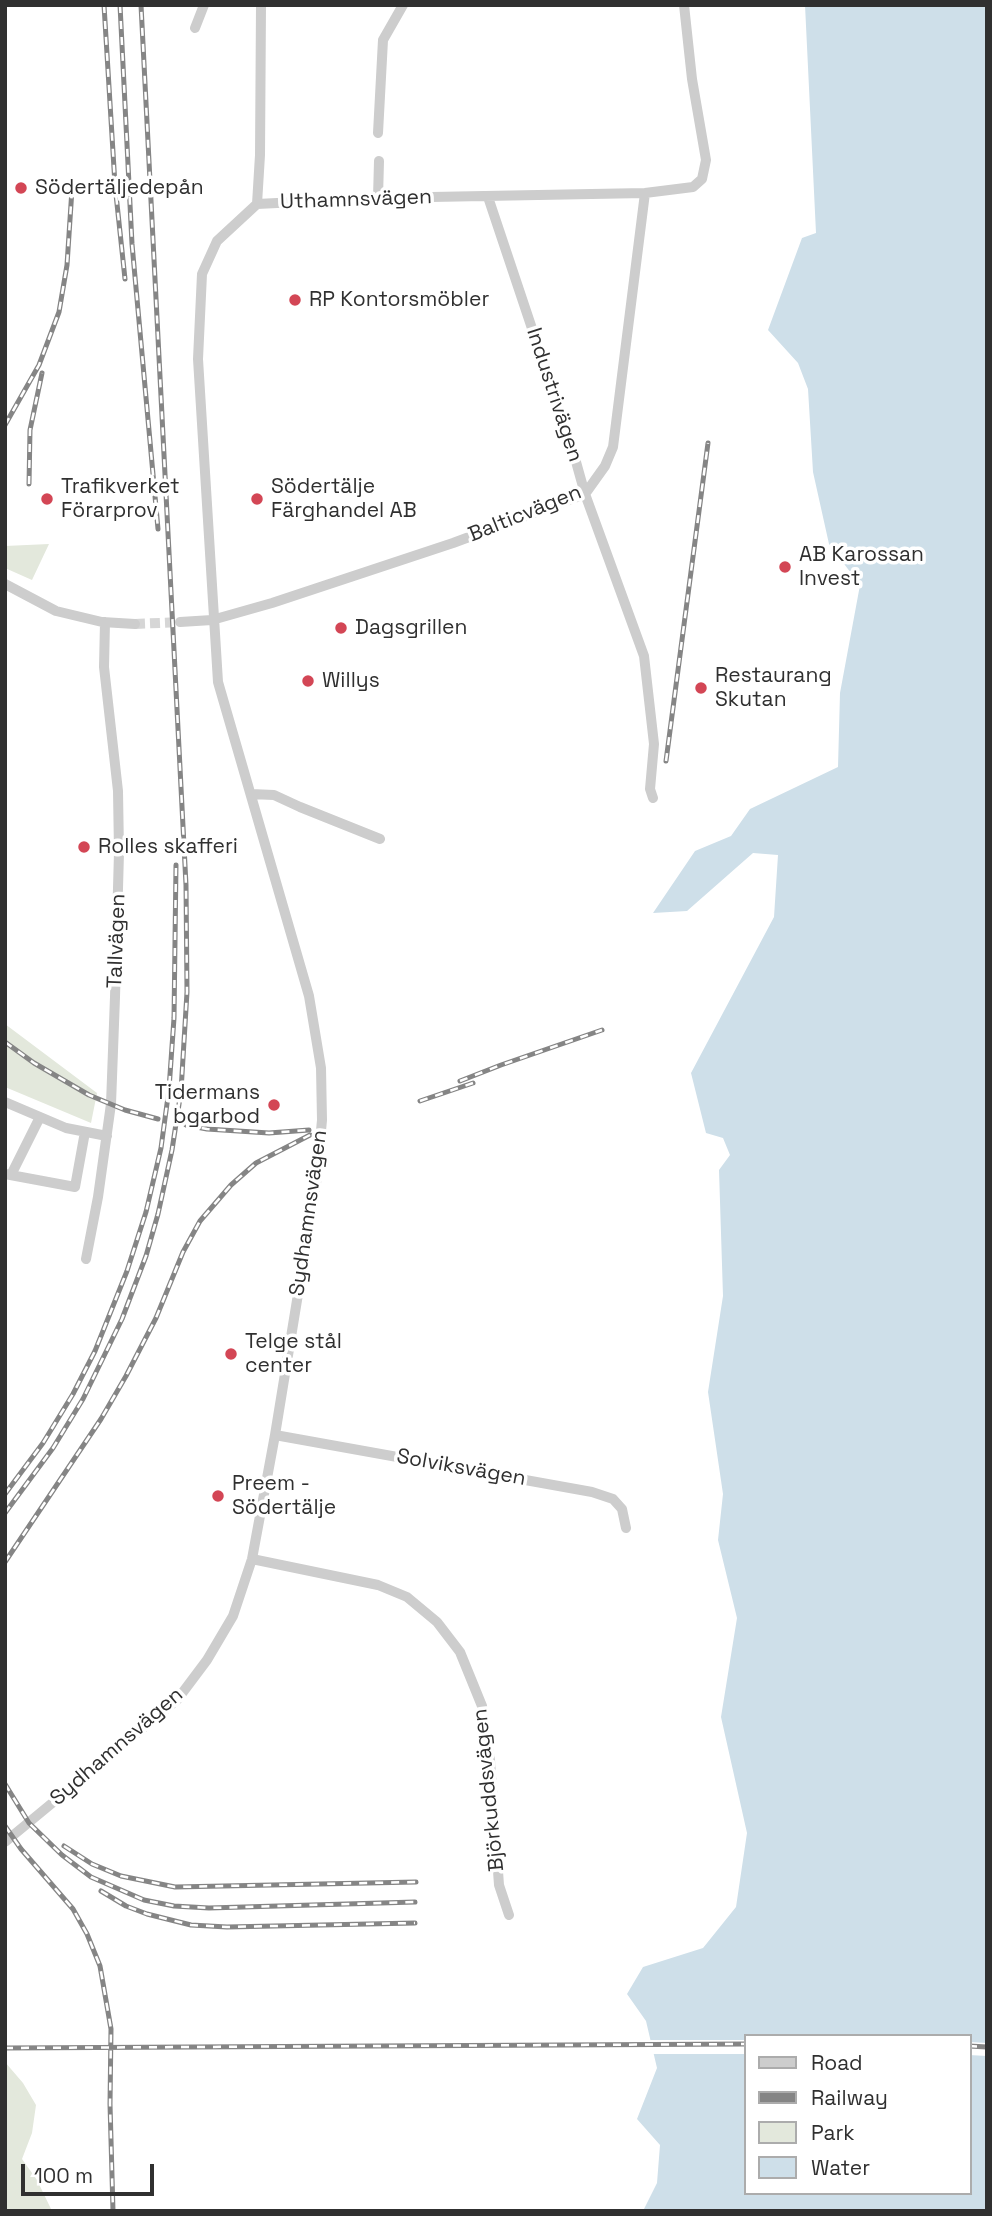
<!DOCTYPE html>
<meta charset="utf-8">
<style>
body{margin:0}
#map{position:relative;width:992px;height:2216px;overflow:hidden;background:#fff;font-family:"Space Grotesk",sans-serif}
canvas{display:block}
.frame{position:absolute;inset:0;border:7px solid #303030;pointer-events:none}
.legend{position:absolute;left:744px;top:2034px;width:228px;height:161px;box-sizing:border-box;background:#fff;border:2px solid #acacac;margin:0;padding:9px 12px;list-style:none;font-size:21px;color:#303030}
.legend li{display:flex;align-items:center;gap:14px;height:35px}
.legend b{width:35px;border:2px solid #acacac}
.scale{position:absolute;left:21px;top:2164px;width:133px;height:32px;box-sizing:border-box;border:4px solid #303030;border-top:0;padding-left:9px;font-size:21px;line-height:24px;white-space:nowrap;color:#303030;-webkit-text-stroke:5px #fff;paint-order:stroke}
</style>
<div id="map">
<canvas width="992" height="2216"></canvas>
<div class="frame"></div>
<ul class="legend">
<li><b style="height:9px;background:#cdcdcd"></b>Road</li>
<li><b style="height:9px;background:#858585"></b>Railway</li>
<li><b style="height:19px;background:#e3e8dc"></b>Park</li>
<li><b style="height:19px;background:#cedfe9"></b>Water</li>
</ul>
<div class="scale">100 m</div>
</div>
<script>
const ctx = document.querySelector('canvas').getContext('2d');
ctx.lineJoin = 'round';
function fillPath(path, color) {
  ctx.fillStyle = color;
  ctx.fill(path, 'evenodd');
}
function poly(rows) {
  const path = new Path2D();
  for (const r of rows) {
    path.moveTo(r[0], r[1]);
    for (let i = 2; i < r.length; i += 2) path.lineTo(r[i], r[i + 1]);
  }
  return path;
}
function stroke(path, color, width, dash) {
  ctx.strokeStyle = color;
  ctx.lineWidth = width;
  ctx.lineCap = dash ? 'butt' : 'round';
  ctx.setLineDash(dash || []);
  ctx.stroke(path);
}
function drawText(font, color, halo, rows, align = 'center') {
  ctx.font = font + ' "Space Grotesk",sans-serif';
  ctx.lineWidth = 7;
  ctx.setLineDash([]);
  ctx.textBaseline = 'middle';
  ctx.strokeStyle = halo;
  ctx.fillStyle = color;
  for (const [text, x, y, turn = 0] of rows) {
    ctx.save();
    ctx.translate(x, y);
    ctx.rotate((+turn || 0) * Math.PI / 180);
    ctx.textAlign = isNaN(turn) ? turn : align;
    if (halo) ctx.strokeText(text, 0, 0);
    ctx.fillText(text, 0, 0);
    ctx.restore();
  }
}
fillPath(poly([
 [49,544,32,580,5,568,5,546],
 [5,1024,97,1093,91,1123,5,1087],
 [5,2062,23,2083,36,2105,32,2133,22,2159,37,2180,52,2211,5,2211]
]), '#e3e8dc');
fillPath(poly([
 [805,5,987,5,987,2211,643,2211,657,2183,660,2145,637,2119,657,2068,646,2021,627,1994,643,1967,703,1948,736,1907,747,1833,721,1717,737,1618,718,1540,723,1494,708,1392,723,1296,719,1170,730,1155,723,1138,706,1133,691,1073,774,917,778,855,753,853,687,911,653,913,695,851,731,836,750,809,838,767,840,693,860,585,829,544,813,472,808,389,798,363,768,330,802,238,816,233],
 [745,2036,969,2036,969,2193,745,2193]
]), '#cedfe9');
fillPath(poly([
 [647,2040,745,2040,745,2054,650,2054],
 [969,2042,987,2043,987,2056,969,2055]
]), '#fff');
stroke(poly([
 [135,624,180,622]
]), '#d6d6d6', 10, [10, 5]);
stroke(poly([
 [195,28,204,5],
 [378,133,383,40,403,5],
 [488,197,573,451,585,494,644,656,654,744,650,789,653,798],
 [378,198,379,161],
 [257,204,260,155,261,5],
 [5,584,56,611,102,622,135,624],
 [180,622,212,620,272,603,453,543,585,494,605,466,613,447,645,193],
 [251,794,274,795,300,807,380,839],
 [5,1102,66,1128,107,1136],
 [5,1174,75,1187,85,1132],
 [11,1175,40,1117],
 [86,1259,98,1197,111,1104,115,997,119,852,118,791,104,667,105,622],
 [275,1435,592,1492,613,1499,622,1509,626,1528],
 [252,1559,378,1585,407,1597,437,1622,460,1652,482,1706,490,1760,499,1885,509,1915],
 [5,1842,177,1700,207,1660,233,1616,252,1559,275,1435,316,1184,322,1120,321,1068,309,996,218,682,198,359,202,274,217,241,257,204,378,198,645,193,693,187,702,179,706,160,692,79,684,5]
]), '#cdcdcd', 10);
const rail = poly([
 [104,5,115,185,125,279],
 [120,5,132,244,158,529],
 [5,425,39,365,59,312,67,265,72,189],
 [29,484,30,430,42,373],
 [666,761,708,443],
 [5,1042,34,1063,89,1095,125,1110,158,1119],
 [460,1081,501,1065,602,1030],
 [420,1101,473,1083],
 [186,1125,207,1129,269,1133,309,1130],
 [5,1494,43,1443,73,1394,95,1351,127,1271,146,1212,161,1148,169,1089,174,1018,176,865],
 [5,1513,53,1448,83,1399,122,1319,146,1256,158,1214,172,1150,181,1091,187,992,186,885,141,5],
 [5,1562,101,1419,126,1376,156,1318,183,1252,200,1221,231,1185,256,1163,310,1135],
 [5,1784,29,1823,62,1855,91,1877,144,1900,174,1906,209,1908,415,1902],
 [5,1826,21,1849,73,1909,87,1934,100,1966,111,2029,110,2104,113,2211],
 [64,1846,92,1864,121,1876,175,1887,416,1882],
 [101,1891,126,1906,147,1914,191,1925,227,1927,415,1923],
 [969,2046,987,2047],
 [5,2048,745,2044]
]);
stroke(rail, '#858585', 5);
stroke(rail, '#fff', 2.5, [8]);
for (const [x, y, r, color] of [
 [21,188,7,"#d34655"],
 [295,300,7,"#d34655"],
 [47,499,7,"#d34655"],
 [257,499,7,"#d34655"],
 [785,567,7,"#d34655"],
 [341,628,7,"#d34655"],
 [308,681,7,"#d34655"],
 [701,688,7,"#d34655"],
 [84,847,7,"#d34655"],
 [274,1105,7,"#d34655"],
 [231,1354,7,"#d34655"],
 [218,1496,7,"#d34655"]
]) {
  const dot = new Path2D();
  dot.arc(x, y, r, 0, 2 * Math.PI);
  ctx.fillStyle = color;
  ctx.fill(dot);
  stroke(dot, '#fff', 2.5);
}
drawText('21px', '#303030', '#fff', [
 ["Södertäljedepån",35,188],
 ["RP Kontorsmöbler",309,300],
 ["Trafikverket",61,487],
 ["Förarprov",61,511],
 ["Södertälje",271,487],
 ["Färghandel AB",271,511],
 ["AB Karossan",799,555],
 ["Invest",799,579],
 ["Dagsgrillen",355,628],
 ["Restaurang",715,676],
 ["Skutan",715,700],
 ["Willys",322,681],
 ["Rolles skafferi",98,847],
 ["Tidermans",260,1093,"right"],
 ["bgarbod",260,1117,"right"],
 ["Telge stål",245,1342],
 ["center",245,1366],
 ["Preem -",232,1484],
 ["Södertälje",232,1508]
], 'left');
drawText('21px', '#303030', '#fff', [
 ["Uthamnsvägen",356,200,-2],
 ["Industrivägen",554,395,72],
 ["Balticvägen",525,514,-22],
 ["Tallvägen",117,941,-88],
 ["Sydhamnsvägen",309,1213,-82],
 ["Solviksvägen",461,1468,10],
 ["Sydhamnsvägen",117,1747,-41],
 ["Björkuddsvägen",489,1790,-96]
]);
</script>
